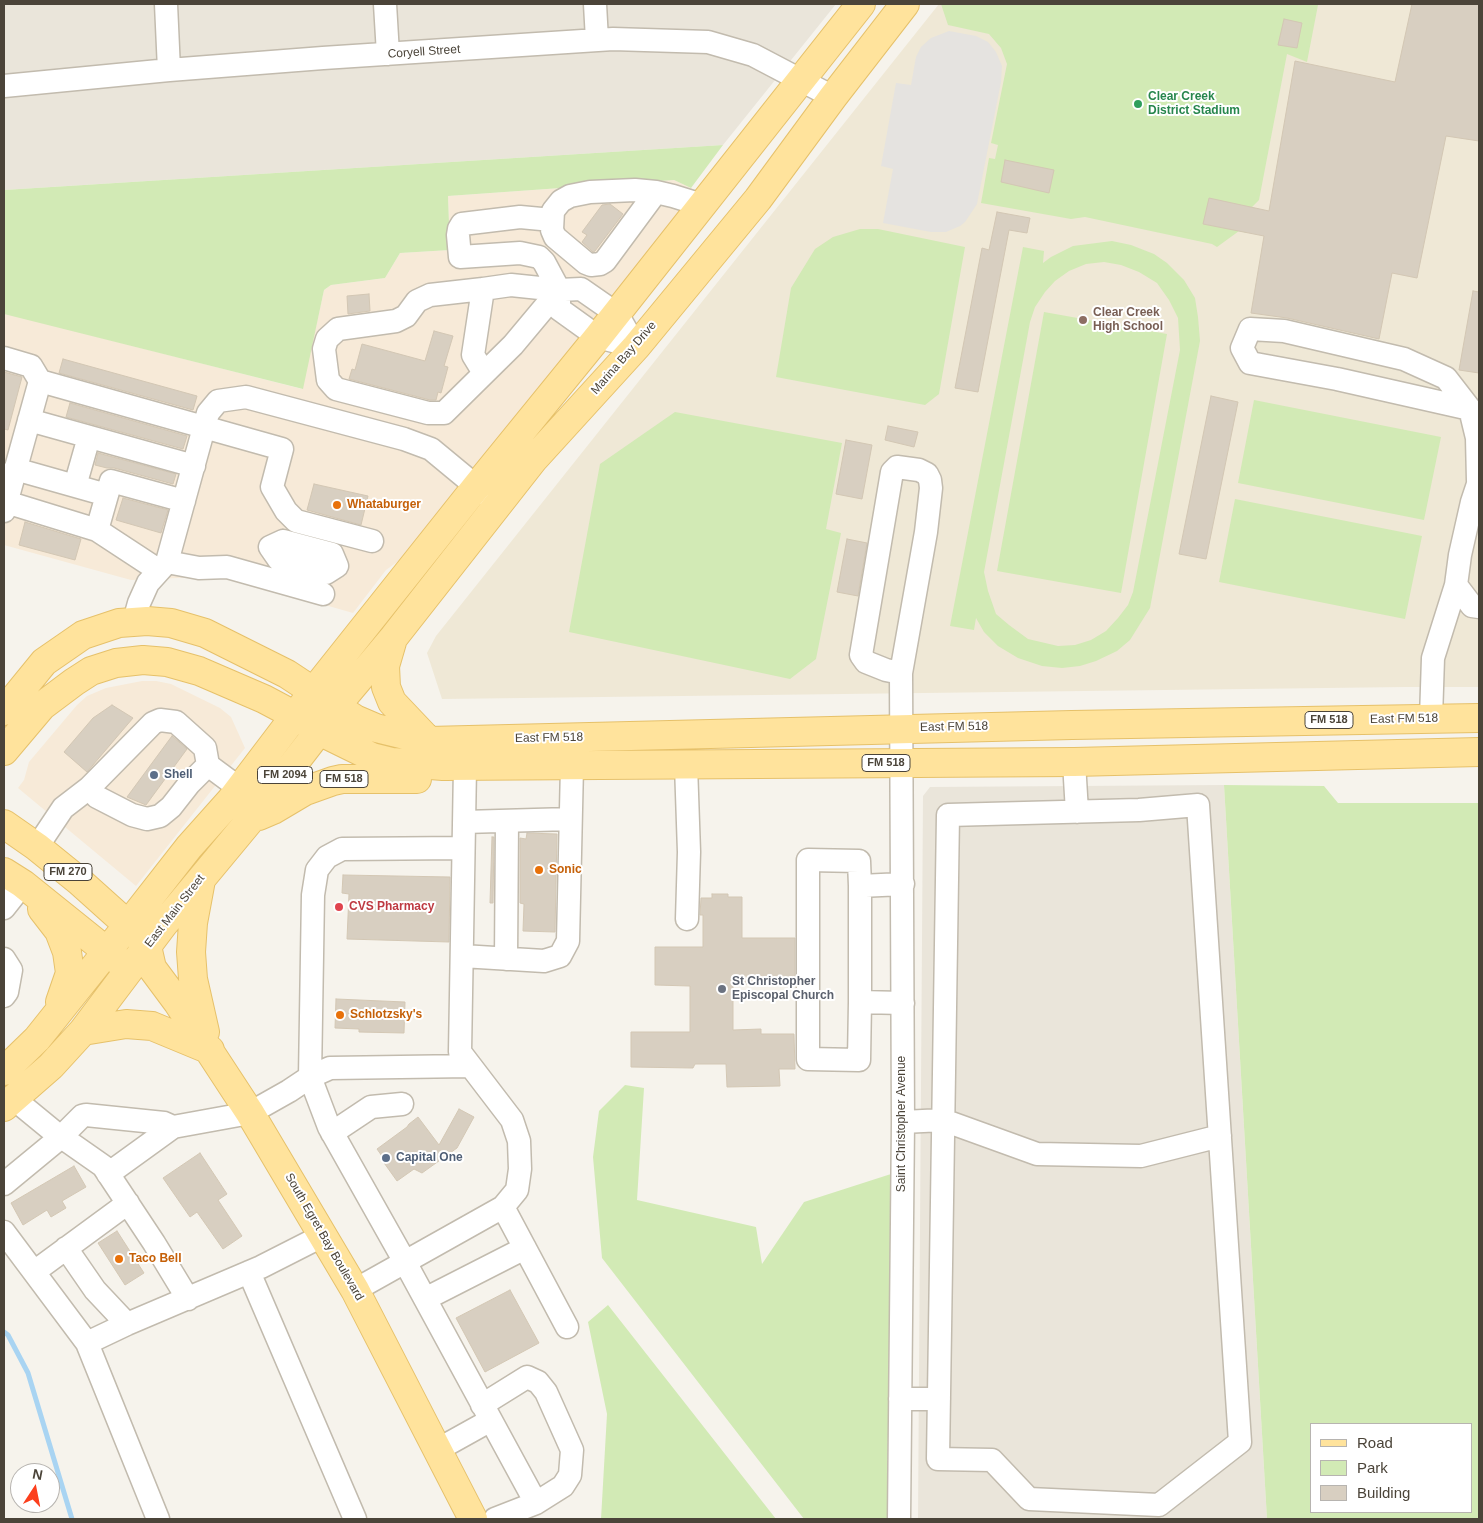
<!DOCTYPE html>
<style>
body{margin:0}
#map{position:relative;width:1483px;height:1523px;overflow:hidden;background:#f6f3ec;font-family:Helvetica,sans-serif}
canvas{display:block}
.frame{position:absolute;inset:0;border:5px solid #4b4439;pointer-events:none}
.legend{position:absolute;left:1310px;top:1423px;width:162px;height:90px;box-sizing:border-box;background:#fff;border:1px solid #b7b4b0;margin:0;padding:6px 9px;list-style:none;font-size:15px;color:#4b4439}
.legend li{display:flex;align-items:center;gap:10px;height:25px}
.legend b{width:25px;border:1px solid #b7b4b0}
.north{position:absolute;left:10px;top:1463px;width:50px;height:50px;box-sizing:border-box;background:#fff;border:1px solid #b7b4b0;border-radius:50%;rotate:11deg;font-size:14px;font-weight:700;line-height:20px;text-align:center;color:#4b4439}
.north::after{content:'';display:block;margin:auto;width:18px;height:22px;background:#fc3f1d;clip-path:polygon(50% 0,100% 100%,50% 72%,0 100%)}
</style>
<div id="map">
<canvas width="1483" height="1523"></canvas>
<div class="frame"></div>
<ul class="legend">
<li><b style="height:6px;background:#ffe39c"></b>Road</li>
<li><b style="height:14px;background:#d2eab5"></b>Park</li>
<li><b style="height:14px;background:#d8cfc1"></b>Building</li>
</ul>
<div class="north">N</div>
</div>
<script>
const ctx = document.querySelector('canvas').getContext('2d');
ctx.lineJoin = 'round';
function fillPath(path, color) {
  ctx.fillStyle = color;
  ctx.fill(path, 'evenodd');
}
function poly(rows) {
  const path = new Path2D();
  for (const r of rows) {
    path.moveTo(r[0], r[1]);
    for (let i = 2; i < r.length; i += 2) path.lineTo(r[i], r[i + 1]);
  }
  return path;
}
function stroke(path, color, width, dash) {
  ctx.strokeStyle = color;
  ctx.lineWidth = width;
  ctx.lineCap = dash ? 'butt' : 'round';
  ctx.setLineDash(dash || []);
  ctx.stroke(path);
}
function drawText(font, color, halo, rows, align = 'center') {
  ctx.font = font + ' Helvetica,sans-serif';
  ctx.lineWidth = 4;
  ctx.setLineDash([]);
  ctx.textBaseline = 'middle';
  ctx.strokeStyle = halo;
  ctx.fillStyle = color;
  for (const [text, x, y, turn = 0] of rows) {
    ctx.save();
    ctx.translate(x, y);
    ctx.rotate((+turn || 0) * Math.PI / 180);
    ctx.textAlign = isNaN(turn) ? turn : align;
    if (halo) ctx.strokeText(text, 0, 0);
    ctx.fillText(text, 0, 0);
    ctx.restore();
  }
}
fillPath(poly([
 [4,4,836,4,723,145,4,190],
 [1224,785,1267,1519,918,1519,923,796,930,787]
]), '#eae5da');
fillPath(poly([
 [674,180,691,188,698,193,418,547,386,570,353,613,224,576,131,580,4,545,4,313,302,389,324,290,331,285,385,278,400,253,450,250,448,196],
 [142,681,156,681,171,684,220,708,231,717,245,748,136,886,18,788,24,780,29,762,77,705,87,696,106,688]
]), '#f7ead8');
fillPath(poly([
 [939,4,1479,4,1479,687,1406,687,442,699,427,653,436,636]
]), '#efe8d6');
fillPath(poly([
 [941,4,1318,5,1307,62,1287,54,1259,200,1252,207,1247,233,1239,231,1217,247,1212,244,1085,217,1071,219,981,203,989,158,995,159,998,145,991,143,1007,64,1001,48,989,34,948,25],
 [723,145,691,188,674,180,448,196,450,250,400,253,385,278,331,285,324,290,303,389,4,314,4,190],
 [860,229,878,229,965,247,939,394,925,405,776,377,791,288,815,249,833,237],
 [1112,241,1131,245,1154,254,1167,263,1184,280,1195,298,1198,317,1200,341,1150,608,1130,640,1117,651,1096,661,1080,666,1062,668,1042,666,1018,658,998,646,984,632,976,618,974,630,950,626,1023,247,1044,251,1043,263,1051,257,1073,246],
 [1104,262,1121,265,1139,272,1157,283,1169,300,1178,318,1180,350,1133,592,1128,605,1118,618,1106,631,1091,640,1075,645,1058,646,1028,639,1009,625,996,614,988,591,984,572,1030,322,1035,307,1045,292,1055,281,1069,271,1086,264],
 [1044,312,1167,334,1121,593,997,571],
 [1254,400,1441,437,1424,520,1238,483],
 [675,412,842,443,826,529,841,533,816,659,790,679,569,632,600,464],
 [1235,499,1422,536,1405,619,1219,582],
 [1224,785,1324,786,1338,803,1479,803,1479,1519,1267,1519],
 [1312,1424,1472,1424,1472,1512,1312,1512],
 [625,1085,644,1088,637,1200,756,1227,762,1264,804,1202,891,1174,887,1519,804,1519,602,1258,593,1157,599,1111],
 [608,1305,776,1519,601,1519,607,1414,588,1322]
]), '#d2eab5');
fillPath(poly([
 [949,31,976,36,988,42,996,52,1002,66,1001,82,977,204,965,222,960,226,946,232,931,232,883,223,893,169,881,166,896,83,911,85,916,57,921,47,931,38]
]), '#e5e3e0');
stroke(poly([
 [4,1332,8,1335,28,1373,72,1519]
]), '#a9d4f2', 5);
const building = poly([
 [1412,4,1479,4,1479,141,1446,136,1417,278,1392,273,1379,339,1287,318,1251,313,1264,236,1203,224,1209,198,1269,211,1295,61,1395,82,1412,4],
 [1284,19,1302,23,1297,48,1278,45,1284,19],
 [1005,160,1054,170,1049,193,1001,182,1005,160],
 [610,204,623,214,595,251,593,252,582,242,587,235,582,232,602,205,610,204],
 [997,212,1030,218,1027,233,1009,230,978,392,955,388,982,248,989,250,997,212],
 [1473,291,1479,292,1479,373,1459,370,1473,291],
 [369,294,370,311,348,314,347,296,369,294],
 [434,331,453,336,444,366,448,367,441,393,438,392,436,400,430,400,349,379,352,369,355,370,362,344,425,361,434,331],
 [63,359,197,396,193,410,59,373,63,359],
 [4,372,22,377,8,430,4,429,4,372],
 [1211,396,1238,402,1206,559,1179,554,1211,396],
 [70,403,187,436,183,449,66,417,70,403],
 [888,426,918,432,914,447,885,440,888,426],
 [846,440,872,445,862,499,836,494,846,440],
 [98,453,176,474,173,484,114,468,107,468,95,465,98,453],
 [314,484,368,496,361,525,307,510,314,484],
 [123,498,168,510,161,533,116,520,123,498],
 [25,522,81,539,75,560,19,545,25,522],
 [847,539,867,543,858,596,837,592,847,539],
 [112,705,133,718,87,772,64,752,93,718,112,705],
 [172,736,187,749,146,805,127,797,172,736],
 [527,833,557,834,555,932,523,931,524,904,520,903,520,838,526,839,527,833],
 [492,837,494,837,493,903,490,903,492,837],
 [343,875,450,877,449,942,347,939,349,894,342,893,343,875],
 [712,894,728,894,728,897,742,897,742,938,795,938,795,984,733,984,733,1030,761,1029,761,1034,794,1034,795,1069,779,1069,780,1086,727,1087,726,1064,695,1064,693,1068,631,1067,631,1032,690,1032,690,986,655,985,655,947,703,947,703,915,700,915,701,898,712,898,712,894],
 [336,999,405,1002,404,1033,359,1032,359,1029,335,1028,336,999],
 [459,1109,474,1117,457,1148,422,1173,414,1169,397,1181,382,1160,384,1159,377,1149,407,1127,409,1124,418,1117,439,1145,459,1109],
 [200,1153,227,1194,218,1200,242,1236,223,1249,197,1212,190,1217,163,1178,200,1153],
 [74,1166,86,1187,62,1201,66,1208,51,1217,47,1210,23,1225,11,1203,74,1166],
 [117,1231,144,1273,125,1285,98,1243,117,1231],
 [510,1290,539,1343,485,1372,456,1318,510,1290]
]);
fillPath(building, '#d8cfc1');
stroke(building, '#d3c7b4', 1);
const minor = poly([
 [166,4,169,70],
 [385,4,388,54],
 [595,4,597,40],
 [4,86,169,70,323,58,613,39,708,42,753,55,833,97],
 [656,192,605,261,600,264,591,265,586,263,555,237,552,230,553,211,561,201,570,196,590,192,635,190,656,192,673,196,702,205],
 [552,220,520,217,462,224,459,229,458,235,460,257,520,253,539,257,544,262,559,290,559,309,598,337,636,347],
 [483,289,430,295,417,301,406,316,396,321,338,329,327,339,324,349,328,380,336,389,428,413,444,413,513,345,559,290],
 [4,358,31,366,40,381,282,449,272,487,286,511,296,521,372,541],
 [484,373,473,355,483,289,511,285,559,290,581,289,617,314,636,347],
 [1470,409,1337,379,1250,363,1242,348,1250,329,1284,331,1404,359,1446,378,1470,409,1477,438,1478,481],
 [29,420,194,466],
 [15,469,107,495,97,530],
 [1479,481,1472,502,1460,555,1456,585,1472,606,1479,607],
 [75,486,89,437],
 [107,495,111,481,184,501],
 [6,502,97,530,158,570],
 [4,511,40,381],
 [283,541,332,554,337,566,326,573,279,560,270,547,283,541],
 [167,562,199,568,227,567,323,594],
 [134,621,139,603,148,583,167,562,208,413,218,401,246,397,404,439,431,449,489,497],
 [1431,718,1433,658,1456,585],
 [1074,762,1077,812],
 [686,765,689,852,687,919],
 [89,788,153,723,160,720,176,722,205,748,208,765],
 [1198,805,1240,1442,1159,1505,1029,1499,992,1460,938,1459,948,815,1139,810,1198,805],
 [464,822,570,819],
 [37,847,63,808,89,788,97,797,132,815,147,819,160,816,171,807,189,784,208,765,239,788],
 [463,848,342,849,327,857,317,870,313,895,310,1077,329,1127,405,1262,536,1503],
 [860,886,860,1002],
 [4,908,23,884],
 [462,956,544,961,560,956,568,941,572,766],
 [4,959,11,970,7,992,4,996],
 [506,959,507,821],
 [903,1003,860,1002,859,1060,808,1059,808,860,859,861,860,886,903,884],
 [14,1099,53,1131,103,1166,154,1243,188,1299],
 [903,1122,943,1120,1037,1154,1141,1156,1220,1136],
 [332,1133,371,1107,402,1104],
 [108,1174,173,1127,250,1113,289,1091,310,1077,330,1068,470,1066],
 [4,1184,61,1137,82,1116,86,1115,164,1123,173,1127],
 [503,1207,567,1327],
 [4,1232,87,1343,127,1324,261,1267,324,1235],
 [66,1248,95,1290,127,1324],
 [34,1272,128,1203],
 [249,1272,355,1519],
 [355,1290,503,1207,517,1190,520,1169,519,1141,512,1120,460,1052,465,767],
 [425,1299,525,1248],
 [87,1343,158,1519],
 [900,1399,939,1399],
 [482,1405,527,1377,538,1382,546,1392,572,1450,570,1475,563,1486,536,1503,495,1519],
 [437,1450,491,1420],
 [899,1519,903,1122,901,673,926,532,931,488,930,480,927,474,919,470,897,467,892,472,861,655,866,662,886,670,901,673]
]);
const major = poly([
 [392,642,385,666,386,687,392,702,429,741],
 [4,711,44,662,83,635,119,623,147,621,171,623,205,633,287,674,355,719,376,728,429,741,1072,725,1479,718],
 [4,751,42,706,74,682,91,671,116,663,143,660,167,662,199,671,264,699,296,716,319,731,372,757,392,762,443,766,1074,762,1479,752],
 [259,816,273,810,305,791,333,781,342,779,417,779],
 [4,824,37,847,79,881,128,925,147,946,152,968,178,1003,250,1113,355,1290,473,1519],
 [4,872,23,884,120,962],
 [201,880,193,923,191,952,193,979,205,1032],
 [42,909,59,931,67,952,70,973,60,1002],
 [83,1031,126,1024,152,1026,210,1050],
 [4,1071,37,1039,128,925,189,847,231,800,313,692,476,487,598,337,861,4],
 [4,1107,51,1066,83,1031,163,925,251,819,319,731,336,706,394,637,533,460,636,347,758,199,833,97,905,4]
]);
stroke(minor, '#c2bbae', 25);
stroke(major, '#e6c16a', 30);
stroke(minor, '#fff', 22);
stroke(major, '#ffe39c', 28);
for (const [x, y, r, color] of [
 [1138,104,5,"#2e9e5b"],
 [1083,320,5,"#8d6e63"],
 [337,505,5,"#e8710a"],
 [154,775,5,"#5c6f8a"],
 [539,870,5,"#e8710a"],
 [339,907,5,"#e0444e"],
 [722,989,5,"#6b7280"],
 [340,1015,5,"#e8710a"],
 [386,1158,5,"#5c6f8a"],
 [119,1259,5,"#e8710a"]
]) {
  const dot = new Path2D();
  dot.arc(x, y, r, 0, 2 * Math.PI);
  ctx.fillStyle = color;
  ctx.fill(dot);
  stroke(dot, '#fff', 2);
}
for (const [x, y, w] of [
 [1329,720,48],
 [886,763,48],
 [285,775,55],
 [344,779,48],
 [68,872,48]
]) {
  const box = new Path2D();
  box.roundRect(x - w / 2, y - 8.5, w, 17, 4);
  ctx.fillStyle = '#fff';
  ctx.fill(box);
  stroke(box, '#4b4439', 1);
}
drawText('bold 11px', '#4b4439', null, [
 ["FM 518",1329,720],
 ["FM 518",886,763],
 ["FM 2094",285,775],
 ["FM 518",344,779],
 ["FM 270",68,872]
]);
drawText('12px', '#4b4439', '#fff', [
 ["Coryell Street",424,52,-4],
 ["Marina Bay Drive",624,358,-49],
 ["East FM 518",1404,719,-1],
 ["East FM 518",954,727,-1],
 ["East FM 518",549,738,-1],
 ["East Main Street",175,911,-52],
 ["Saint Christopher Avenue",902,1124,-90],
 ["South Egret Bay Boulevard",324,1237,60]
]);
drawText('bold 12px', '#27864d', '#fff', [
 ["Clear Creek",1148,97],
 ["District Stadium",1148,111]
], 'left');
drawText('bold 12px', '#785e54', '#fff', [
 ["Clear Creek",1093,313],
 ["High School",1093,327]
], 'left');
drawText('bold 12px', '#c56008', '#fff', [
 ["Whataburger",347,505],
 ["Sonic",549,870],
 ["Schlotzsky's",350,1015],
 ["Taco Bell",129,1259]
], 'left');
drawText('bold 12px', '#4e5e75', '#fff', [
 ["Shell",164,775],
 ["Capital One",396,1158]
], 'left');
drawText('bold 12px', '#be3a42', '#fff', [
 ["CVS Pharmacy",349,907]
], 'left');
drawText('bold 12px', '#5b616d', '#fff', [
 ["St Christopher",732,982],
 ["Episcopal Church",732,996]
], 'left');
</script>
